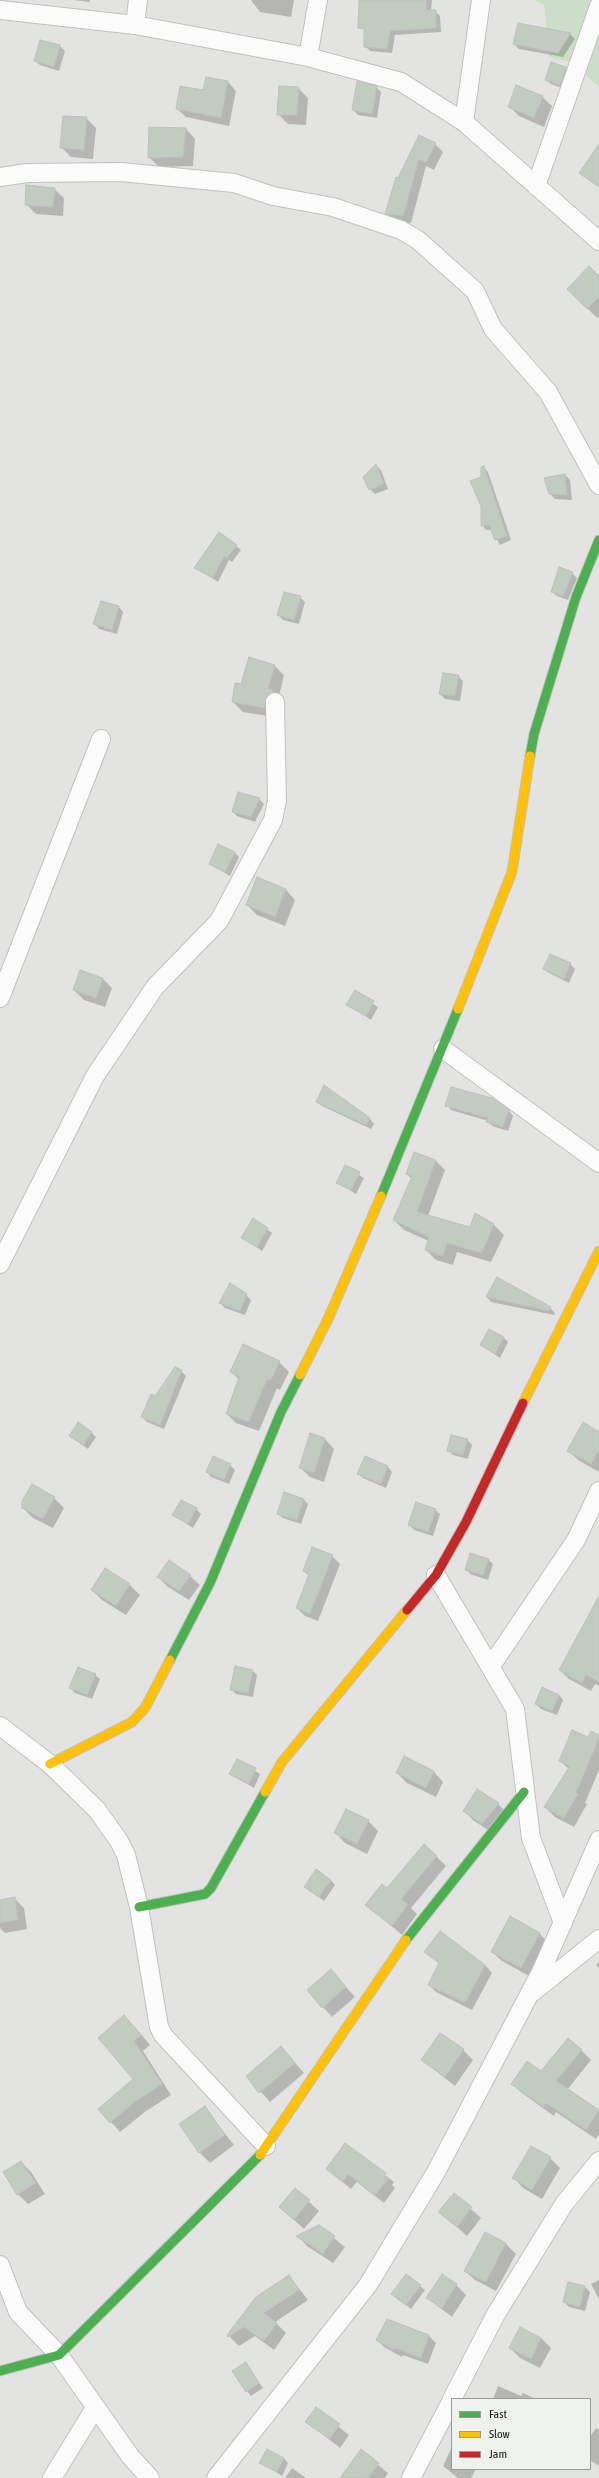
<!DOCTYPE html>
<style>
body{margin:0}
#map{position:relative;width:599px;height:2478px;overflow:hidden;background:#e3e4e2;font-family:"Asap Condensed",sans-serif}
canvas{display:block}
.legend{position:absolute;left:451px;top:2398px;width:140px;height:72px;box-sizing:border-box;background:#eff2ee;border:1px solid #9a9c99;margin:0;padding:5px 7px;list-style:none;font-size:12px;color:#1a1c1a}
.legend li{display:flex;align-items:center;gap:8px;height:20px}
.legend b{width:20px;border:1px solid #9a9c99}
</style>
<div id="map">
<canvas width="599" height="2478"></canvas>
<ul class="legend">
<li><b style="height:5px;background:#4caf50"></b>Fast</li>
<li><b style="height:5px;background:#ffc107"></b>Slow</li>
<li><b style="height:5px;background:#c62828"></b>Jam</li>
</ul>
</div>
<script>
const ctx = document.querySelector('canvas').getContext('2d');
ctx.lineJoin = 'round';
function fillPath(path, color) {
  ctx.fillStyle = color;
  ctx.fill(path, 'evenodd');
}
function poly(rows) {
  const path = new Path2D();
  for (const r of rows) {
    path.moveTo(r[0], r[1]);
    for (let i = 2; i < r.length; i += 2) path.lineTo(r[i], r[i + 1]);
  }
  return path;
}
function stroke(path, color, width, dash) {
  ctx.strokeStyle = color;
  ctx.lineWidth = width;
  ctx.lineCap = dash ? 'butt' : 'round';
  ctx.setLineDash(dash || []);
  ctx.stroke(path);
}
fillPath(poly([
 [533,0,599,0,599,87,571,62,549,57,544,4]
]), '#ccdec9');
fillPath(poly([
 [73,0,90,0,90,2],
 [251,0,294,0,291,17,260,12],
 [377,0,432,0,431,11,435,11,440,16,441,32,395,35,392,53,370,51,365,46],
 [570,34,575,39,563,57,519,49,514,44],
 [41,41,60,46,65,51,59,71,40,65,35,61],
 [551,63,566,68,571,73,565,89,551,84,546,79],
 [228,82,236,91,229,126,186,117,177,109,204,91],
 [376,87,381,92,377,118,358,115,353,110],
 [298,88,308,98,306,125,288,124,278,114],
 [542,97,552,106,544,127,519,116,509,106],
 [86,118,96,128,93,159,71,157,61,147],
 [186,129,195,139,193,166,159,167,149,157],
 [419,136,435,144,443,152,434,170,426,166,411,223,394,221,387,213,399,179],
 [599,165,599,187,580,173],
 [54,189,64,198,63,216,36,214,26,204],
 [599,278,599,316,597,318,568,289],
 [376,466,381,470,388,489,375,494,370,489],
 [483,467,488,472,511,540,500,545,492,530,486,530,482,525],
 [565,475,570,480,572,500,555,499,550,494],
 [236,546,241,550,232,562,229,560,218,582,196,568],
 [572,573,577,578,568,600,557,596,552,592],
 [300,597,305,602,299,624,283,620,278,615],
 [101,602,119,607,123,612,117,634,99,629,95,624],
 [274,665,284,675,274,717,243,712,233,702,242,685],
 [458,676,463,681,460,701,445,699,440,694],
 [259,799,264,804,255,822,237,816,233,812],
 [234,852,239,857,230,876,210,864],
 [286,890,295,900,285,926,257,915,247,905],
 [570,964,575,969,569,983,549,973,544,969],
 [102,978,112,988,105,1007,84,1000,74,990],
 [355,992,378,1007,371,1020,348,1005],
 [325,1086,370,1119,374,1124,371,1129,322,1106,317,1102],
 [447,1105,509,1111,513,1116,508,1131,492,1126,488,1121,451,1110],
 [436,1161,445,1170,428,1216,470,1228,475,1215,494,1225,504,1235,491,1262,457,1252,453,1265,436,1260,426,1250,429,1241,404,1230,394,1220,412,1179,407,1174],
 [345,1166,364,1178,356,1194,337,1182],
 [253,1220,272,1233,262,1251,242,1237],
 [246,1295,251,1300,245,1315,225,1308,220,1303],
 [487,1297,550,1308,555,1313,554,1315,491,1302],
 [504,1338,508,1342,500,1358,481,1345],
 [279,1362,289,1372,280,1390,277,1388,259,1431,236,1423,227,1414,239,1380,231,1371],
 [181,1371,186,1376,164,1429,147,1422,142,1417,156,1397],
 [91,1432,96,1437,88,1449,70,1436],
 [599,1433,599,1472,578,1460,568,1450],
 [325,1439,334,1449,324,1482,310,1477,300,1467],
 [467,1440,472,1445,468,1459,453,1455,448,1450],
 [365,1458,388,1467,392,1472,386,1488,363,1478,359,1474],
 [230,1465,235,1470,229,1484,211,1477,207,1472],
 [54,1498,64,1508,53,1528,33,1518,23,1508],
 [303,1499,308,1504,301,1524,283,1518,278,1514],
 [196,1509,201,1514,193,1528,173,1515],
 [435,1510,440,1514,433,1536,414,1530,410,1525],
 [332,1556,340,1564,318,1621,305,1616,297,1608,309,1576,304,1571],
 [488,1559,493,1564,488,1580,470,1574,466,1569],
 [105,1569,130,1585,140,1595,126,1615,102,1600,92,1590],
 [190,1576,200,1585,189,1600,168,1587,158,1577],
 [599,1609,599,1686,595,1684,591,1691,569,1679,560,1670],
 [253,1671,257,1675,253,1697,236,1694,231,1689],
 [95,1675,100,1679,92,1699,75,1693,70,1688],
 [559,1695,563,1700,557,1715,541,1709,536,1704],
 [599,1737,599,1770,585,1803,587,1804,574,1827,555,1817,545,1807,569,1769,560,1761,588,1738],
 [404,1758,434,1772,443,1782,436,1797,407,1783,397,1773],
 [237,1760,260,1774,254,1788,230,1774],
 [477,1791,498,1804,508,1814,493,1833,474,1821,464,1811],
 [368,1821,378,1831,367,1854,345,1843,336,1833],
 [436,1856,446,1866,411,1908,417,1914,402,1935,367,1905],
 [331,1880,335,1885,324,1901,305,1887],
 [14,1898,24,1908,27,1929,5,1933,0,1928,0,1901],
 [510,1918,540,1934,549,1944,531,1977,502,1961,492,1952],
 [426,1952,485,1965,492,1973,472,2010,436,1992,429,1985,440,1964],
 [599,1962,599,1968,596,1965],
 [331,1970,355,1997,332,2017,323,2007],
 [134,2026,150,2045,143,2051,171,2095,146,2111,120,2132,111,2122,135,2079],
 [281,2047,304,2073,270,2102,247,2076],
 [463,2050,473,2060,455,2086,422,2060],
 [581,2050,591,2060,567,2090,599,2112,599,2134,596,2139,556,2112,554,2116,522,2093,512,2084,542,2072],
 [204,2107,234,2145,210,2163,200,2153,180,2124],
 [345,2145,394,2182,392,2185,395,2188,384,2203,357,2182,351,2189,327,2169],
 [550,2158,560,2168,542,2199,523,2188,514,2178],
 [21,2162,31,2172,45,2194,28,2204,18,2194],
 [295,2189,319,2211,304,2229,280,2207],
 [454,2194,481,2218,467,2236,440,2212],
 [319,2226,345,2247,333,2263,307,2246,298,2236],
 [485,2233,506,2244,516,2254,496,2291,475,2280,465,2271],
 [289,2276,308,2300,275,2322,286,2333,274,2350,255,2336,239,2346,228,2335],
 [599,2280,599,2299,591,2284],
 [569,2283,585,2287,590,2292,585,2311,569,2307,564,2302],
 [456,2285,466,2295,452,2317,427,2298],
 [420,2286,425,2290,411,2309,393,2294],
 [388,2321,429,2336,436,2343,428,2364,403,2355,402,2357,384,2347,377,2340],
 [520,2328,541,2338,551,2348,540,2368,520,2358,510,2348],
 [246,2364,263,2388,251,2396,247,2391],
 [498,2386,521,2396,523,2393,536,2399,493,2399],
 [316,2409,349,2435,340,2448,307,2422],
 [596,2428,599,2430,599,2466,590,2460,590,2437],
 [452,2447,452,2469,476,2469,471,2478,458,2478,443,2466],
 [361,2451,388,2473,385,2478,353,2478],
 [284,2458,288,2463,282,2476,261,2462],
 [292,2468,306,2478,285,2478]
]), '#0003');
const building = poly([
 [359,0,427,0,426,10,436,10,436,28,390,31,387,49,364,47,364,29,358,28,359,0],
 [518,23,571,33,558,53,513,44,518,23],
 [40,40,60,45,54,67,34,61,40,40],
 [551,62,566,67,560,85,545,80,551,62],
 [206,77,228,81,221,118,176,109,180,86,203,90,206,77],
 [357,81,377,86,372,114,352,110,357,81],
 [516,85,543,96,534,118,508,107,516,85],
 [279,86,299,87,297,115,277,115,279,86],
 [63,116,87,117,84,150,60,148,63,116],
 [149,127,186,128,183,157,148,158,149,127],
 [419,135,436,143,426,163,419,159,403,216,385,214,396,177,398,178,419,135],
 [599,144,599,187,579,173,599,144],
 [26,185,55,188,53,207,25,205,26,185],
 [589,266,599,276,599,297,587,309,567,289,589,266],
 [376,464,384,484,369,490,363,477,376,464],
 [484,466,507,536,495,540,489,525,481,526,481,506,470,481,481,477,481,467,484,466],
 [565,474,567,495,549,494,544,478,565,474],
 [219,532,237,545,227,558,224,556,213,578,194,568,219,532],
 [559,567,573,572,563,596,551,592,559,567],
 [284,592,301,596,294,620,277,615,284,592],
 [101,601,119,606,112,630,93,624,101,601],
 [249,657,275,665,268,689,273,689,273,692,266,697,265,708,232,702,235,683,241,684,249,657],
 [443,673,459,675,455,696,439,694,443,673],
 [238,792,260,798,251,817,232,812,238,792],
 [218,844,235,852,225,872,209,864,218,844],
 [257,877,286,889,275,917,246,905,257,877],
 [550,954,571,963,564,979,543,969,550,954],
 [80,970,103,978,96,998,73,990,80,970],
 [355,990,374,1001,366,1016,346,1005,355,990],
 [324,1085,370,1118,366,1125,316,1102,324,1085],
 [451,1087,492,1098,509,1110,503,1127,486,1122,488,1118,445,1106,451,1087],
 [414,1152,436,1160,417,1212,470,1227,475,1213,494,1224,482,1253,447,1243,443,1256,425,1250,429,1237,393,1220,412,1176,406,1174,414,1152],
 [345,1165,360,1172,351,1190,336,1183,345,1165],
 [253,1218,268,1228,257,1247,241,1238,253,1218],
 [497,1277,551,1307,549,1311,486,1297,497,1277],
 [230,1283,247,1294,240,1311,219,1303,230,1283],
 [489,1329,504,1337,495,1354,480,1345,489,1329],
 [243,1344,280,1361,271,1380,267,1379,249,1422,226,1414,239,1377,230,1372,243,1344],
 [175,1367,182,1370,160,1425,141,1417,151,1394,155,1396,175,1367],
 [78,1422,92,1432,83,1445,69,1436,78,1422],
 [583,1422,599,1432,599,1450,591,1464,567,1451,583,1422],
 [310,1433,325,1438,314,1473,299,1468,310,1433],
 [451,1435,468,1439,463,1455,447,1451,451,1435],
 [213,1456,231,1464,224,1480,206,1472,213,1456],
 [365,1456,388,1466,381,1484,357,1474,365,1456],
 [32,1484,55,1497,43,1519,22,1508,22,1501,32,1484],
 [284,1492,304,1499,297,1520,277,1514,284,1492],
 [181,1500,197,1508,188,1524,172,1515,181,1500],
 [416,1502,436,1509,428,1532,408,1525,416,1502],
 [312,1547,333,1555,310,1614,296,1608,309,1574,303,1571,312,1547],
 [470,1553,489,1559,483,1575,465,1570,470,1553],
 [169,1560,191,1575,179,1591,157,1577,169,1560],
 [105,1568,130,1584,116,1606,91,1590,105,1568],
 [599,1596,599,1682,586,1675,582,1683,559,1670,599,1596],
 [235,1666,253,1670,248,1693,230,1690,235,1666],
 [78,1667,96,1674,87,1695,69,1688,78,1667],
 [542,1687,559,1695,552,1711,535,1704,542,1687],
 [572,1730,588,1737,591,1731,599,1735,599,1738,576,1793,578,1794,564,1818,544,1807,570,1766,559,1761,572,1730],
 [404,1756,434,1771,426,1788,396,1773,404,1756],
 [237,1759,256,1768,249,1784,229,1774,237,1759],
 [477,1789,499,1803,482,1824,463,1811,477,1789],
 [346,1809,369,1820,357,1844,334,1833,346,1809],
 [424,1844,437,1856,401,1899,408,1904,392,1926,365,1905,382,1884,387,1888,424,1844],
 [316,1869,331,1880,319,1897,304,1887,316,1869],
 [15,1897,18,1920,0,1923,0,1900,15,1897],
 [510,1916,540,1933,521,1968,491,1952,510,1916],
 [440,1931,485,1965,465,2003,428,1985,439,1963,424,1952,440,1931],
 [331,1969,346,1987,322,2008,307,1990,331,1969],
 [124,2015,141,2035,134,2041,162,2084,136,2101,110,2123,98,2109,133,2079,98,2038,124,2015],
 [440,2033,464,2049,445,2077,421,2060,440,2033],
 [568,2038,582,2050,556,2081,599,2110,586,2130,546,2103,544,2107,511,2084,527,2061,541,2071,568,2038],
 [281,2046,295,2063,259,2093,246,2076,281,2046],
 [205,2106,225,2135,199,2153,179,2124,205,2106],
 [345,2143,386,2173,384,2176,388,2179,375,2195,348,2174,343,2182,326,2169,345,2143],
 [531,2146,551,2157,532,2190,512,2178,531,2146],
 [21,2161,36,2183,17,2195,3,2172,21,2161],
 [295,2188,310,2200,294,2220,279,2207,295,2188],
 [454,2193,472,2207,457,2227,438,2212,454,2193],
 [319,2225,335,2236,323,2254,296,2236,319,2225],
 [485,2232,506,2243,486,2282,464,2271,485,2232],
 [406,2274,421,2285,406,2305,391,2294,406,2274],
 [442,2274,457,2284,442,2308,426,2298,442,2274],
 [289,2275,299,2290,264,2313,277,2323,264,2341,244,2327,228,2337,227,2335,256,2297,289,2275],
 [568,2282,585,2286,580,2307,563,2302,568,2282],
 [387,2319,429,2335,421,2358,395,2348,394,2350,376,2340,387,2319],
 [520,2327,541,2338,531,2359,509,2348,520,2327],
 [246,2362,259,2383,246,2392,232,2371,246,2362],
 [316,2407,340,2424,330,2439,305,2422,316,2407],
 [267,2449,284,2458,277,2472,259,2463,267,2449],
 [361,2449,379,2463,368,2478,340,2478,361,2449]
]);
fillPath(building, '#c1cbc0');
stroke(building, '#bebfbd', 1);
const street = poly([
 [0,10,135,25,308,57,401,82,464,122,599,241],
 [135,25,138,0],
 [308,57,318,0],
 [464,122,481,0],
 [0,177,27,173,121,172,234,183,273,196,333,207,401,230,418,240,475,291,493,329,548,392,599,485],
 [536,186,599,6],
 [0,998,101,739],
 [443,1049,599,1163],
 [0,1264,95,1076,155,987,219,921,273,820,277,801,275,702],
 [436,1575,515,1709,531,1838,563,1923],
 [491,1666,576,1540,599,1491],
 [0,1726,50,1764,97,1810,119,1841,126,1855,139,1907,159,2027,163,2035,266,2146],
 [533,1992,599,1939],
 [0,2265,18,2312,59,2355,130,2456,150,2478],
 [452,2399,496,2314,564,2204,599,2161],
 [52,2478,95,2408],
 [216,2478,368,2285,436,2172,541,1972,599,1840],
 [411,2478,452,2400]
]);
const fast = poly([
 [530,756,534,734,576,597,599,540],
 [381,1196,458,1009],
 [170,1660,210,1583,281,1412,300,1375],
 [139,1907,205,1894,211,1888,265,1792],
 [406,1940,524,1792],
 [0,2371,59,2355,260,2155]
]);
const slow = poly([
 [458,1009,512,872,530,756],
 [300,1375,329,1317,381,1196],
 [523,1403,599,1251],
 [50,1764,132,1722,145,1708,170,1660],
 [265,1792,282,1762,407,1610],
 [260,2155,406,1940]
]);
const jam = poly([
 [407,1610,436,1575,466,1522,523,1403]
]);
stroke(street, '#c0c1bf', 20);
stroke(fast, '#c0c1bf', 11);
stroke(slow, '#c0c1bf', 11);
stroke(jam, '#c0c1bf', 11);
stroke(street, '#fbfbfb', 18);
stroke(fast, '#4caf50', 9);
stroke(slow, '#ffc107', 9);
stroke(jam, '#c62828', 9);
</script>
